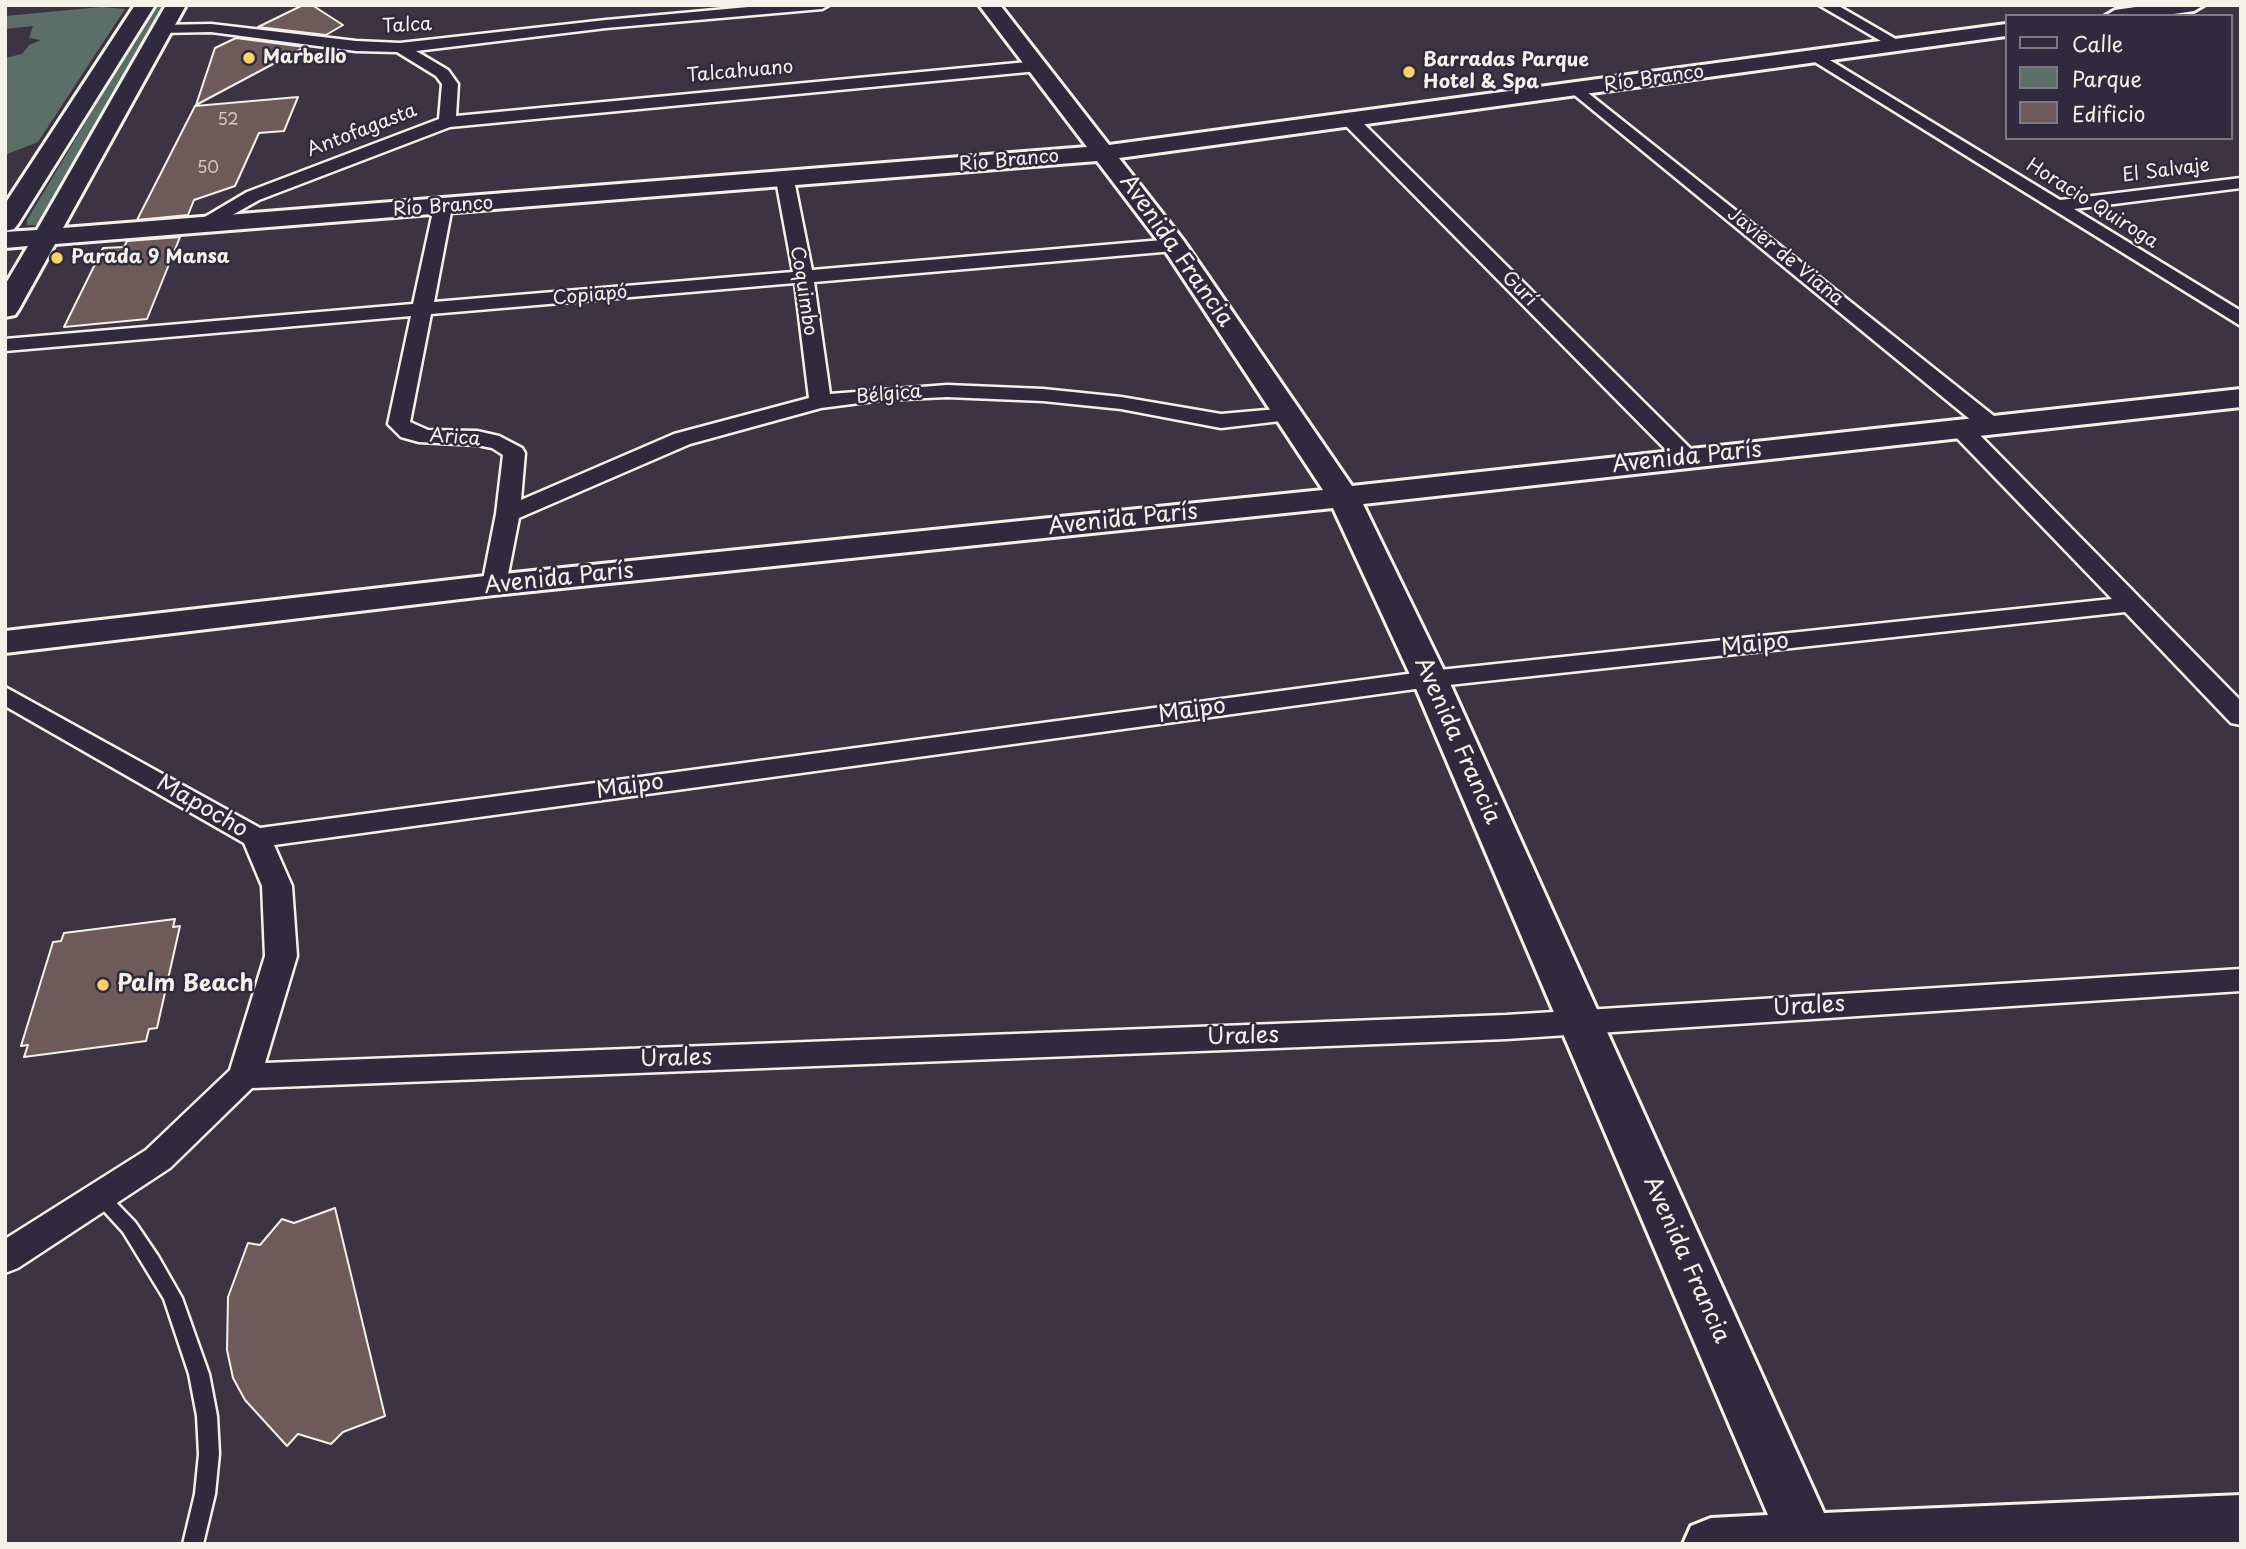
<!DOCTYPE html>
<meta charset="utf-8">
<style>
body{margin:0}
#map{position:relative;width:2246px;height:1549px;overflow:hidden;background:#3c3443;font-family:"Playpen Sans",sans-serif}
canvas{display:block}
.frame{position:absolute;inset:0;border:7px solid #f4f1e8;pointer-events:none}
.legend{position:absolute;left:2005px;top:14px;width:228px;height:126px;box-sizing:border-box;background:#2f2a3d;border:2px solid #7e7a81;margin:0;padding:9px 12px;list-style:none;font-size:21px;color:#f4f1e8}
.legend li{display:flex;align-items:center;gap:14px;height:35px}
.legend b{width:35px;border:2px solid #7e7a81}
</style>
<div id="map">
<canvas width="2246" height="1549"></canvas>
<div class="frame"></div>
<ul class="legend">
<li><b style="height:9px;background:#2f2a3d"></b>Calle</li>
<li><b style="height:19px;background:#5b6f68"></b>Parque</li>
<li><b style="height:19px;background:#6e5a5b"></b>Edificio</li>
</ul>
</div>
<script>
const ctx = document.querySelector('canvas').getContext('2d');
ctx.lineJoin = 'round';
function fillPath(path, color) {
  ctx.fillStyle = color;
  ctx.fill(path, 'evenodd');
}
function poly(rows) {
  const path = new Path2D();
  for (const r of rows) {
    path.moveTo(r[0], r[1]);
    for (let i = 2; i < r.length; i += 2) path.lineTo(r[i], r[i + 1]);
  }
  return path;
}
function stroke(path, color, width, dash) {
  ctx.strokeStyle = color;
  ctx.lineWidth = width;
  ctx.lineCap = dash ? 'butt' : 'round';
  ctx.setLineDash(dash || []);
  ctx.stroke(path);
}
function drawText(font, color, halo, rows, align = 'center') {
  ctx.font = font + ' "Playpen Sans",sans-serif';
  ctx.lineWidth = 5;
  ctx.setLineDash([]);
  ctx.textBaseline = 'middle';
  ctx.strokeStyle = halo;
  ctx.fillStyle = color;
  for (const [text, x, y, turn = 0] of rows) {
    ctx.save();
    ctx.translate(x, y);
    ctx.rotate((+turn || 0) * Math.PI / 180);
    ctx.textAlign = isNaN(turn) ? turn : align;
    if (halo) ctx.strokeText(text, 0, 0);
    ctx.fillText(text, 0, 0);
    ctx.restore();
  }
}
fillPath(poly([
 [156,5,171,5,45,218,37,225,27,225,27,220],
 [102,7,125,9,38,142,5,155,5,58,22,54,29,45,41,40,29,38,33,26,5,29,5,16]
]), '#5b6f68');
const building = poly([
 [303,5,312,5,343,25,326,35,258,27,303,5],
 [236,38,305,47,196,105,215,48,236,38],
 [298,97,284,131,259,133,235,186,194,200,188,215,137,220,195,106,298,97],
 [180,237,147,319,64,327,103,248,124,247,127,241,180,237],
 [175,919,173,927,180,926,157,1028,149,1029,146,1041,24,1057,28,1045,21,1046,53,942,61,941,64,933,175,919],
 [335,1208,385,1416,343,1432,331,1444,298,1434,287,1446,245,1400,233,1378,227,1350,228,1297,248,1243,260,1245,282,1219,294,1223,335,1208]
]);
fillPath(building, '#6e5a5b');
stroke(building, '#f4f1e8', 2);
const lane = poly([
 [100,1190,106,1192,135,1222,158,1256,182,1298,209,1374,217,1416,219,1454,215,1494,203,1544,183,1544,195,1494,199,1454,197,1416,189,1374,164,1299,123,1232,91,1197,94,1192,100,1190]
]);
const street = poly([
 [770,5,829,5,822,9,606,28,416,51,448,70,458,84,456,116,1038,61,1046,66,1038,71,450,127,259,200,204,231,198,229,195,225,198,221,247,192,439,119,442,84,436,76,397,52,356,51,211,32,161,33,154,29,161,25,211,24,356,41,400,43,606,20,770,5],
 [1819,5,1837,5,1906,45,1898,50,1893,48,1819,5],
 [1815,51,2060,200,2241,178,2241,188,2074,209,2241,311,2241,326,1810,59,1807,56,1815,51],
 [1578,85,1999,420,2002,425,1999,430,1983,430,1572,93,1572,87,1578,85],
 [1351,116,1357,117,1694,452,1697,457,1694,462,1678,462,1345,125,1343,121,1351,116],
 [785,175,794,180,812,270,1174,239,1183,245,1174,251,814,282,830,394,947,385,1043,389,1121,397,1221,414,1289,408,1300,414,1289,420,1221,428,1121,409,1043,401,947,397,883,400,821,408,690,444,519,518,506,585,503,590,494,592,485,590,482,585,496,514,503,455,492,448,477,445,419,442,401,437,388,424,411,316,5,351,5,339,413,304,434,207,443,202,452,207,434,302,793,272,776,180,785,175],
 [795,283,809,398,674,434,521,500,525,453,522,448,499,436,477,431,428,430,410,422,431,314,795,283],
 [1960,421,1968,423,2241,701,2241,725,2231,723,2125,612,1430,687,274,845,292,886,297,956,265,1063,1506,1015,2241,969,2241,991,1506,1039,252,1088,170,1168,18,1268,5,1273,5,1239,146,1150,230,1070,265,956,262,886,244,843,5,706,5,687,260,828,1430,671,2112,599,1952,433,1949,428,1960,421]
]);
const secondary = poly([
 [135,5,155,5,18,224,14,229,5,231,5,204,135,5],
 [166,5,186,5,63,228,1087,147,979,5,1000,5,1109,145,2006,24,2006,36,1119,158,1183,240,1352,486,2241,389,2241,407,1363,504,1448,679,1824,1513,2241,1495,2241,1544,1683,1544,1691,1526,1711,1518,1768,1515,1412,679,1333,508,494,595,5,653,5,631,494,575,1323,490,1164,249,1097,161,55,244,19,309,15,315,5,317,5,285,28,246,5,248,5,232,37,230,166,5],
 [2149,5,2204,5,2194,11,2160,16,2105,16,2115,10,2149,5]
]);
stroke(lane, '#f4f1e8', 5);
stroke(street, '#f4f1e8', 5);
stroke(secondary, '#f4f1e8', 6);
fillPath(lane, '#2f2a3d');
fillPath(street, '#2f2a3d');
fillPath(secondary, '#2f2a3d');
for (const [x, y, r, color] of [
 [249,58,7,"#ffd166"],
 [1409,72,7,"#ffd166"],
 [57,258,7,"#ffd166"],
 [103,985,7,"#ffd166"]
]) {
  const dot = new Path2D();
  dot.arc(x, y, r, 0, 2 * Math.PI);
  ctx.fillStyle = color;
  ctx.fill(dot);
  stroke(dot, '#2f2a3d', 2.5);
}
drawText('16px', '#d2cbc5', null, [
 ["52",228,121],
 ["50",208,169]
]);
drawText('19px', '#f4f1e8', '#2f2a3d', [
 ["Talca",407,26,-3],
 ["Talcahuano",740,72,-5],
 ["Río Branco",1654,79,-8],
 ["Antofagasta",362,131,-21],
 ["Río Branco",1009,161,-5],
 ["El Salvaje",2166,171,-7],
 ["Horacio Quiroga",2092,204,32],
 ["Río Branco",443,207,-4],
 ["Javier de Viana",1785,257,39],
 ["Gurí",1519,289,45],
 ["Coquimbo",803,291,81],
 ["Copiapó",590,296,-5],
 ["Bélgica",889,395,-5],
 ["Arica",455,438,5]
]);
drawText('bold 19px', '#f4f1e8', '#2f2a3d', [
 ["Marbello",263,58],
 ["Barradas Parque",1423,61],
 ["Hotel & Spa",1423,83],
 ["Parada 9 Mansa",71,258]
], 'left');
drawText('23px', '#f4f1e8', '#2f2a3d', [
 ["Avenida Francia",1176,251,55],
 ["Avenida París",1687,458,-6],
 ["Avenida París",1123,520,-6],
 ["Avenida París",559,579,-6],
 ["Maipo",1755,645,-6],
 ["Maipo",1192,711,-8],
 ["Avenida Francia",1457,741,66],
 ["Maipo",630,787,-8],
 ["Mapocho",202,807,30],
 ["Urales",1809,1007,-4],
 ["Urales",1243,1037,-2],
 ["Urales",676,1059,-2],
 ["Avenida Francia",1686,1260,66]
]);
drawText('bold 23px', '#f4f1e8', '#2f2a3d', [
 ["Palm Beach",117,985]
], 'left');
</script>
